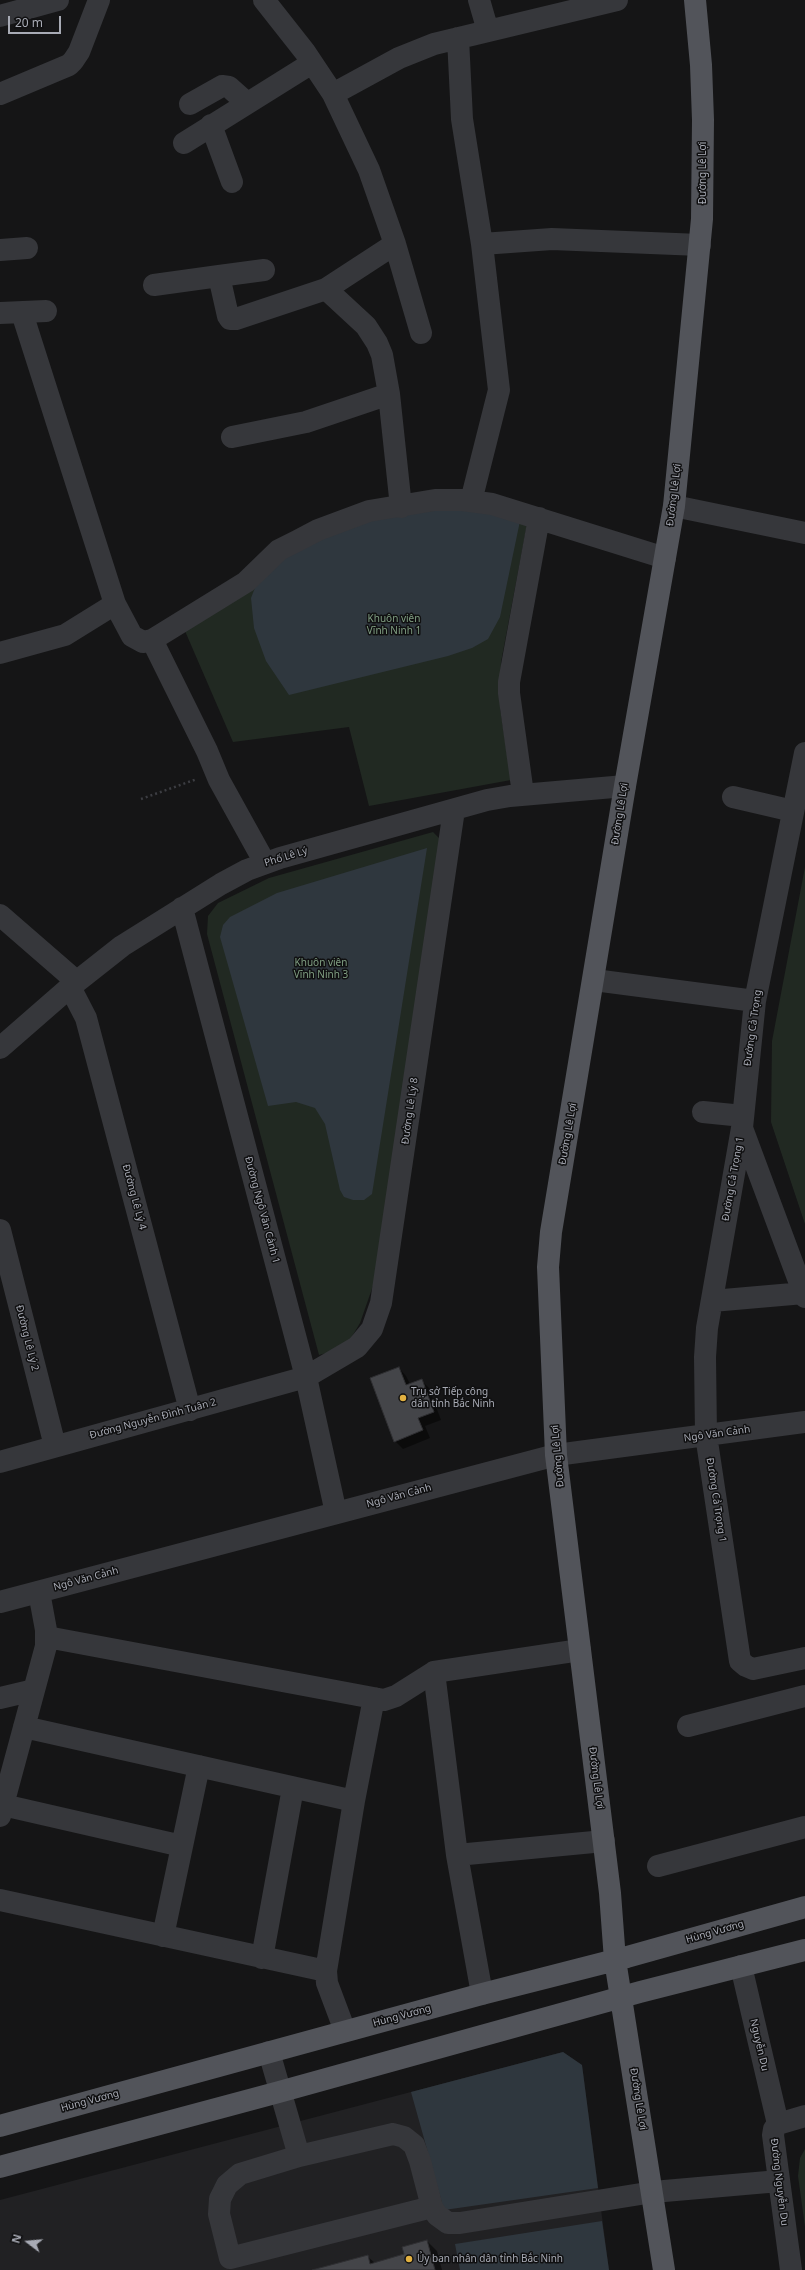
<!DOCTYPE html>
<meta charset="utf-8">
<style>
body{margin:0}
#map{position:relative;width:805px;height:2270px;overflow:hidden;background:#151516;font-family:"Noto Sans",sans-serif}
canvas{display:block}
.north{position:absolute;left:8px;top:2222px;width:40px;height:40px;-webkit-text-stroke:3px #101011;paint-order:stroke;rotate:286deg;font-size:11px;font-weight:700;line-height:16px;text-align:center;color:#a8abb5}
.north::after{content:'';display:block;margin:auto;width:14px;height:18px;background:#a8abb5;clip-path:polygon(50% 0,100% 100%,50% 72%,0 100%)}
.scale{position:absolute;left:8px;top:16px;width:53px;height:18px;box-sizing:border-box;border:2px solid #a8abb5;border-top:0;padding-left:5px;font-size:12px;line-height:14px;white-space:nowrap;color:#a8abb5;-webkit-text-stroke:3px #101011;paint-order:stroke}
</style>
<div id="map">
<canvas width="805" height="2270"></canvas>
<div class="north">N</div>
<div class="scale">20 m</div>
</div>
<script>
const ctx = document.querySelector('canvas').getContext('2d');
ctx.lineJoin = 'round';
function fillPath(path, color) {
  ctx.fillStyle = color;
  ctx.fill(path, 'evenodd');
}
function poly(rows) {
  const path = new Path2D();
  for (const r of rows) {
    path.moveTo(r[0], r[1]);
    for (let i = 2; i < r.length; i += 2) path.lineTo(r[i], r[i + 1]);
  }
  return path;
}
function stroke(path, color, width, dash) {
  ctx.strokeStyle = color;
  ctx.lineWidth = width;
  ctx.lineCap = dash ? 'butt' : 'round';
  ctx.setLineDash(dash || []);
  ctx.stroke(path);
}
function drawText(font, color, halo, rows, align = 'center') {
  ctx.font = font + ' "Noto Sans",sans-serif';
  ctx.lineWidth = 3;
  ctx.setLineDash([]);
  ctx.textBaseline = 'middle';
  ctx.strokeStyle = halo;
  ctx.fillStyle = color;
  for (const [text, x, y, turn = 0] of rows) {
    ctx.save();
    ctx.translate(x, y);
    ctx.rotate((+turn || 0) * Math.PI / 180);
    ctx.textAlign = isNaN(turn) ? turn : align;
    if (halo) ctx.strokeText(text, 0, 0);
    ctx.fillText(text, 0, 0);
    ctx.restore();
  }
}
fillPath(poly([
 [563,2052,582,2065,609,2270,0,2270,0,2200]
]), '#212123');
fillPath(poly([
 [528,519,501,662,500,708,511,780,369,806,349,727,233,742,185,631,270,562],
 [433,832,442,841,374,1283,360,1323,345,1348,319,1355,207,934,208,916,218,903,269,878],
 [805,867,805,1224,771,1122,772,1041],
 [805,2149,805,2227,798,2176,800,2158]
]), '#212922');
fillPath(poly([
 [453,508,487,512,520,521,500,617,488,639,472,648,448,656,289,695,266,661,254,628,251,598,260,575,288,550,360,521],
 [427,848,372,1194,364,1200,353,1200,344,1197,340,1190,325,1124,315,1108,296,1102,268,1106,220,937,223,925,230,917,277,893],
 [563,2052,582,2065,598,2188,444,2210,411,2092],
 [602,2221,609,2270,460,2270,455,2244]
]), '#2f373e');
fillPath(poly([
 [399,1368,406,1376,410,1384,421,1380,429,1388,441,1420,425,1426,430,1438,403,1449,395,1441],
 [427,2241,437,2251,442,2270,314,2270,367,2256,375,2263,406,2255]
]), '#0007');
const building = poly([
 [399,1367,406,1385,422,1379,434,1412,418,1418,423,1430,394,1442,370,1378,399,1367],
 [427,2240,435,2270,312,2270,368,2255,370,2264,404,2254,402,2247,427,2240]
]);
fillPath(building, '#444549');
stroke(building, '#2f2f32', 1);
stroke(poly([
 [141,799,197,779]
]), '#3c3d42', 2.5, [2, 3]);
stroke(poly([
 [264,0,305,52,333,94],
 [479,0,488,31],
 [0,16,58,0],
 [458,38,462,119,482,244,499,390,471,501],
 [0,94,69,65,73,61,79,52,99,0],
 [190,104,222,86,229,87,247,103],
 [211,125,232,182],
 [184,143,312,63],
 [395,244,421,333],
 [482,244,552,239,700,245],
 [0,250,27,248],
 [219,276,264,270],
 [154,285,219,276,228,316,230,319,236,319,326,289],
 [0,313,46,311],
 [22,313,115,604,132,636,143,642,152,640,207,751,219,780,265,863],
 [232,437,306,422,389,394],
 [674,506,805,533],
 [401,507,389,394,382,355,377,343,366,326,326,289,395,244,369,170,333,94,399,58,434,44,617,0],
 [152,640,246,582,279,550,297,541,318,530,369,511,435,500,462,500,492,504,665,558],
 [0,653,65,635,115,604],
 [805,753,755,1001,742,1128,805,1297],
 [523,794,509,693,509,682,539,518],
 [733,797,793,811],
 [182,908,306,1377,336,1513],
 [0,915,76,981],
 [594,980,755,1001],
 [70,987,86,1018,190,1410],
 [0,1048,70,987,122,946,221,884,247,870,280,858,487,800,510,796,625,786],
 [703,1112,743,1116],
 [742,1128,707,1328,705,1357,706,1435,740,1661,746,1666,753,1669,805,1658],
 [0,1230,55,1446],
 [712,1301,804,1293],
 [0,1462,306,1377,357,1347,372,1329,381,1303,454,810],
 [0,1602,556,1455,805,1422],
 [47,1637,384,1700,396,1696,434,1672,580,1650],
 [434,1672,457,1855,482,1994],
 [0,1698,34,1690],
 [688,1726,805,1696],
 [24,1727,354,1801,374,1698],
 [3,1805,182,1846],
 [0,1816,46,1646,46,1630,39,1592],
 [457,1855,604,1841],
 [658,1866,805,1827],
 [0,1900,326,1971],
 [163,1936,199,1766],
 [262,1958,293,1788],
 [741,1966,778,2124],
 [345,2031,327,1983,326,1971,354,1801],
 [269,2052,299,2156],
 [393,2134,404,2137,414,2145,420,2161,432,2207,230,2258,219,2214,220,2199,227,2185,240,2174,299,2156,393,2134],
 [432,2207,437,2215,448,2223,460,2223,653,2192,779,2181],
 [791,2270,773,2135,774,2129,778,2124,805,2116]
]), '#36373b', 22);
stroke(poly([
 [0,2126,482,1994,627,1957,805,1907],
 [0,2167,279,2092,640,1992,805,1950],
 [664,2270,615,1960,610,1893,556,1455,548,1267,551,1232,625,786,674,506,702,219,703,120,701,65,695,0]
]), '#52545a', 22);
for (const [x, y, r, color] of [
 [403,1398,4,"#e2b141"],
 [409,2259,4,"#e2b141"]
]) {
  const dot = new Path2D();
  dot.arc(x, y, r, 0, 2 * Math.PI);
  ctx.fillStyle = color;
  ctx.fill(dot);
  stroke(dot, '#101011', 1.5);
}
drawText('10px', '#a8abb5', '#101011', [
 ["Đường Lê Lợi",703,173,-90],
 ["Đường Lê Lợi",674,495,-83],
 ["Đường Lê Lợi",620,814,-81],
 ["Phố Lê Lý",286,857,-17],
 ["Đường Cả Trọng",753,1028,-82],
 ["Đường Lê Lý 8",410,1111,-82],
 ["Đường Lê Lợi",568,1134,-80],
 ["Đường Cả Trọng 1",733,1179,-80],
 ["Đường Lê Lý 4",134,1197,75],
 ["Đường Ngô Văn Cảnh 1",262,1210,75],
 ["Đường Lê Lý 2",27,1338,76],
 ["Đường Nguyễn Đình Tuân 2",153,1419,-15],
 ["Ngô Văn Cảnh",717,1434,-8],
 ["Đường Lê Lợi",558,1456,-95],
 ["Ngô Văn Cảnh",399,1496,-15],
 ["Đường Cả Trọng 1",716,1500,81],
 ["Ngô Văn Cảnh",86,1579,-15],
 ["Đường Lê Lợi",596,1778,83],
 ["Hùng Vương",715,1932,-16],
 ["Hùng Vương",402,2016,-15],
 ["Nguyễn Du",759,2045,77],
 ["Đường Lê Lợi",638,2099,81],
 ["Hùng Vương",90,2101,-15],
 ["Đường Nguyễn Du",779,2182,83]
]);
drawText('10px', '#809f83', '#101011', [
 ["Khuôn viên",394,619],
 ["Vĩnh Ninh 1",394,631],
 ["Khuôn viên",321,963],
 ["Vĩnh Ninh 3",321,975]
]);
drawText('10px', '#a8abb5', '#101011', [
 ["Trụ sở Tiếp công",411,1392],
 ["dân tỉnh Bắc Ninh",411,1404],
 ["Ủy ban nhân dân tỉnh Bắc Ninh",417,2259]
], 'left');
</script>
